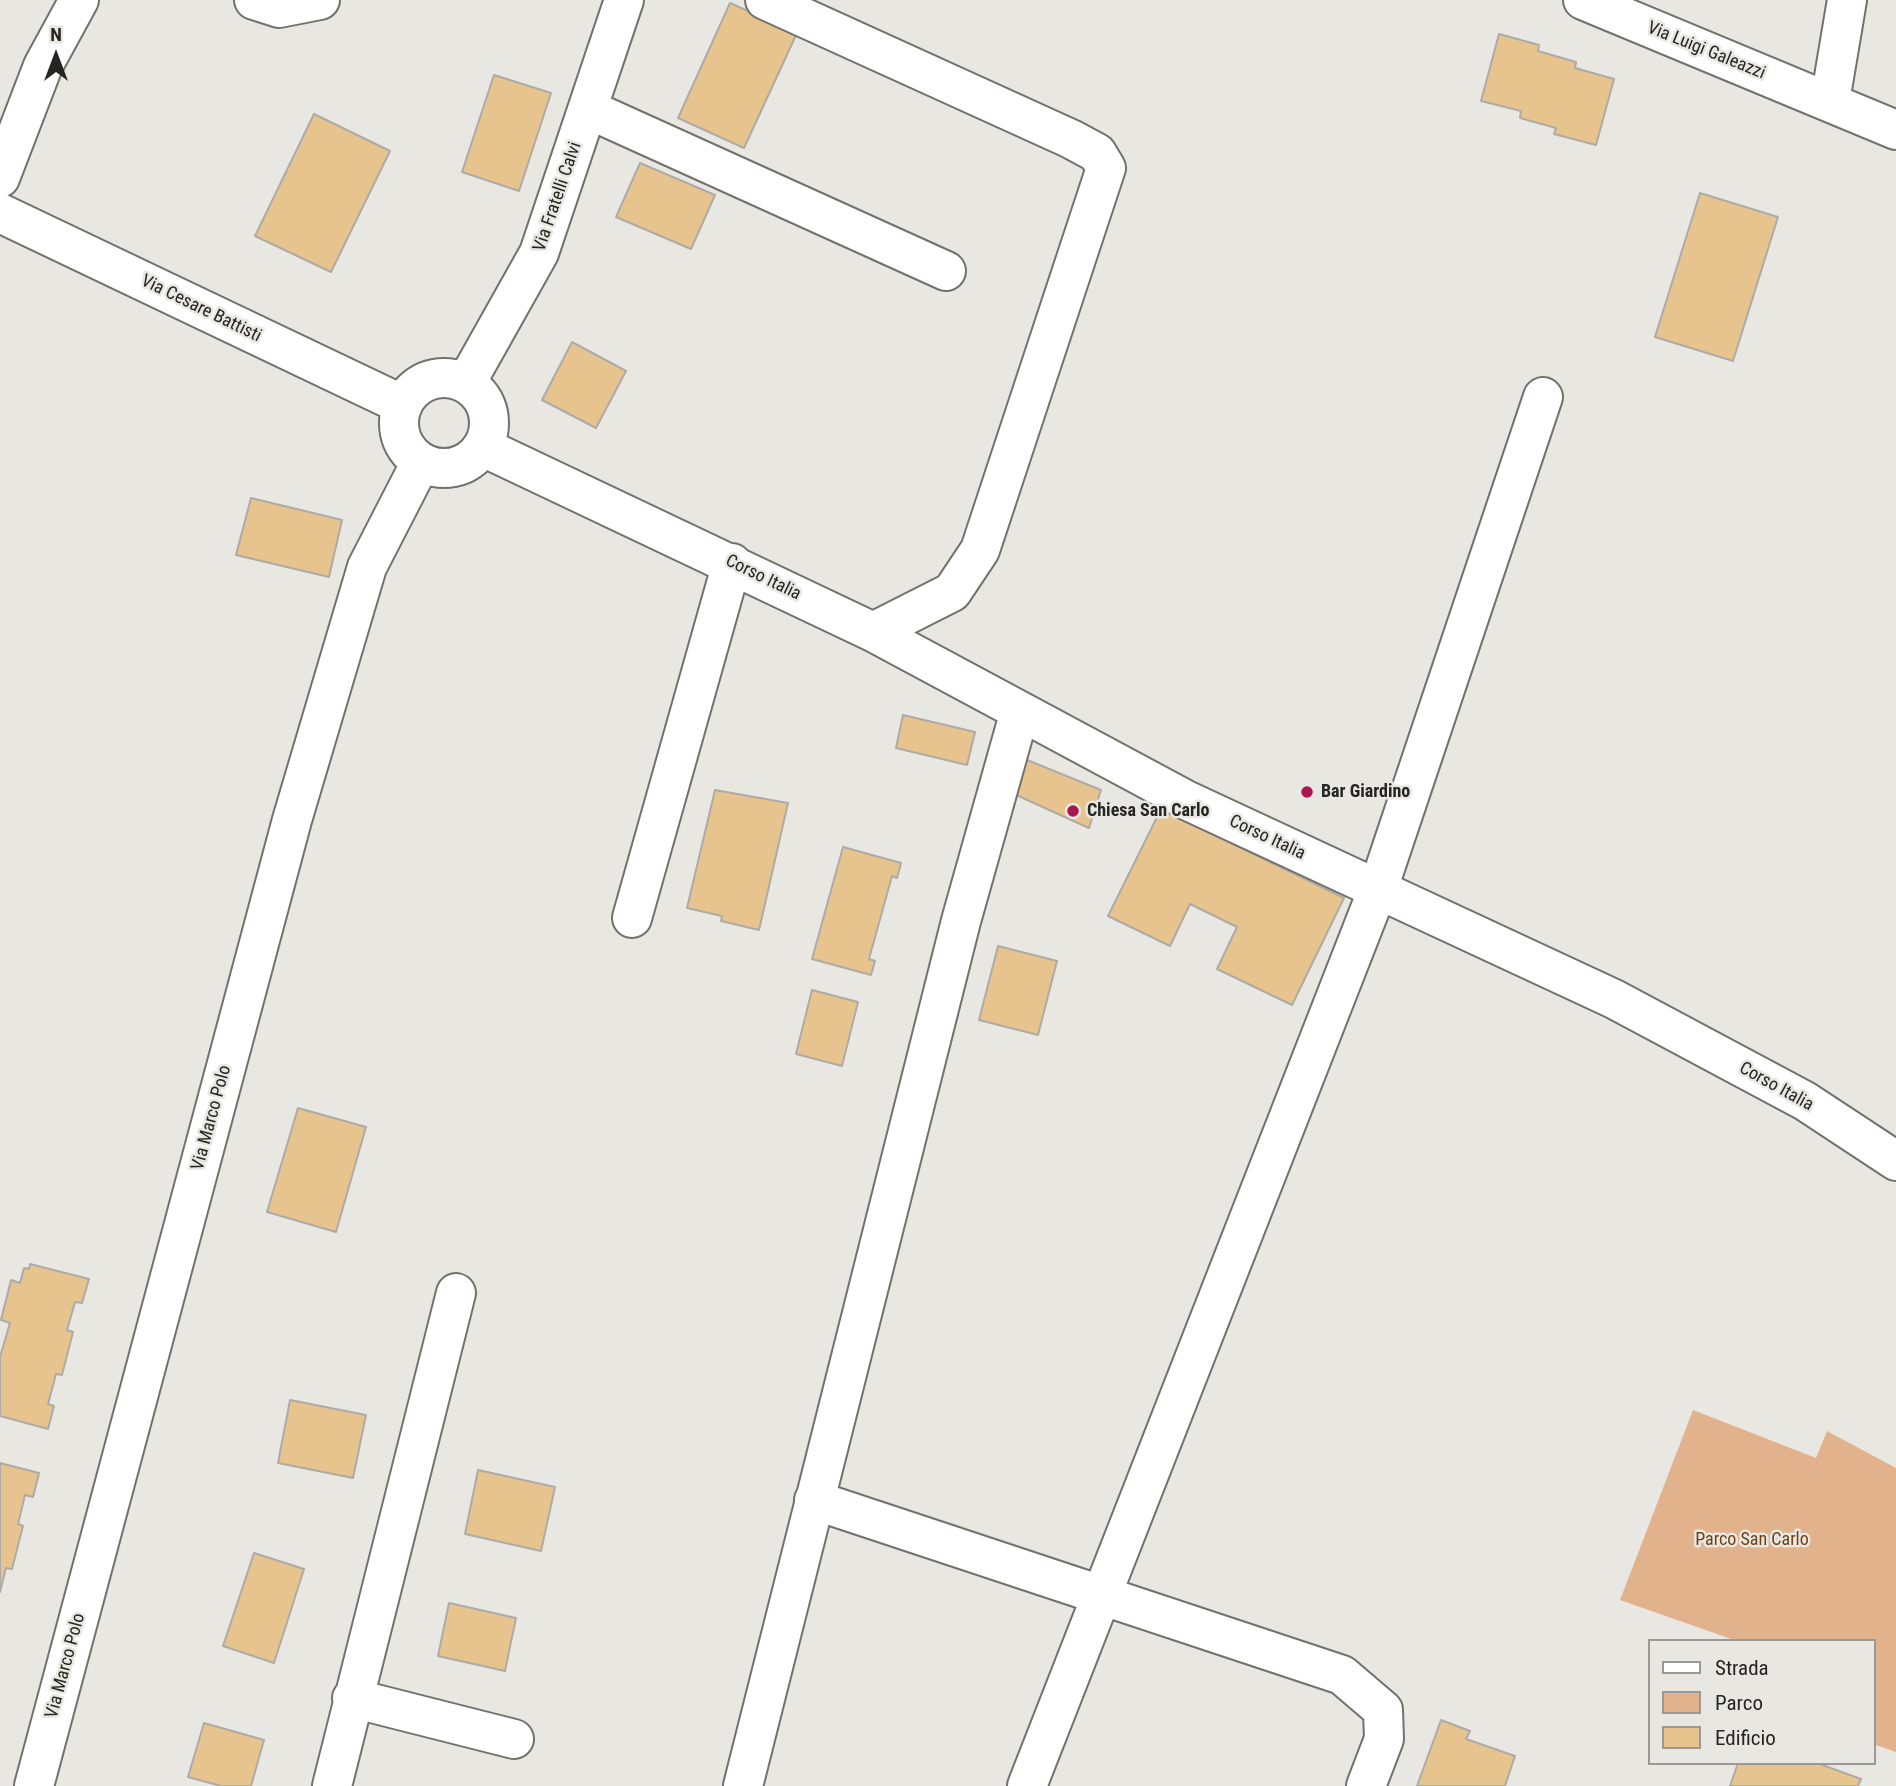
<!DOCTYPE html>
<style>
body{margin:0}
#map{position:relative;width:1896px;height:1786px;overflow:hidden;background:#e8e7e1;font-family:"Roboto Condensed",sans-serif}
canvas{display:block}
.legend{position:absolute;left:1648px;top:1639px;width:228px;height:126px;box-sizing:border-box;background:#e8e7e1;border:2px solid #9a9995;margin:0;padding:9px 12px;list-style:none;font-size:21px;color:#262523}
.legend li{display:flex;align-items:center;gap:14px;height:35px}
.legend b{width:35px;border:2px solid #9a9995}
.north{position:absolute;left:21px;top:21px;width:70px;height:70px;-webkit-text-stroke:5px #e8e7e1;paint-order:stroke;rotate:0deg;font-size:19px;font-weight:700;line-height:28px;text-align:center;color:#262523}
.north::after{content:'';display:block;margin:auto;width:24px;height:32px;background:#262523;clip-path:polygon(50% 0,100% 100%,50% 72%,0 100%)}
</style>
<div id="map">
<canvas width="1896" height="1786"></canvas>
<ul class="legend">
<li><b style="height:9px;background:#fff"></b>Strada</li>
<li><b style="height:19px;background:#e1b28c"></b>Parco</li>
<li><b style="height:19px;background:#e7c48d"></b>Edificio</li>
</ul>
<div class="north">N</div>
</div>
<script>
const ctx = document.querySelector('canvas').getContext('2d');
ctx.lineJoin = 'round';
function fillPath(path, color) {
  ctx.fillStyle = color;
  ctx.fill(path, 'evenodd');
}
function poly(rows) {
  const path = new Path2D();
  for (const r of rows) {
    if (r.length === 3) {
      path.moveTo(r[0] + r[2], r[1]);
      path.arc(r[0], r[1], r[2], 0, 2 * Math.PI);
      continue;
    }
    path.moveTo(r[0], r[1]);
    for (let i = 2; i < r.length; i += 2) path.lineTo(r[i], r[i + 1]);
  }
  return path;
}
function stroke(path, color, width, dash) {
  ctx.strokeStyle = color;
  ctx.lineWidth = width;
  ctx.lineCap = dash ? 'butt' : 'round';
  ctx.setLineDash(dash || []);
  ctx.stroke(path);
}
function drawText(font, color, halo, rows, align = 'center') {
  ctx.font = font + ' "Roboto Condensed",sans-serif';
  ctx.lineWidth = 5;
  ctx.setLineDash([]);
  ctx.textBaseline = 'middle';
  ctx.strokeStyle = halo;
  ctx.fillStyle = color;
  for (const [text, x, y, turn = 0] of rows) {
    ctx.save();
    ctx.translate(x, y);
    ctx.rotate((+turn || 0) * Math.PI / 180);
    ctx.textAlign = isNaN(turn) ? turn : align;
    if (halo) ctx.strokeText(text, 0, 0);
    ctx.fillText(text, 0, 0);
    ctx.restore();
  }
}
fillPath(poly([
 [1693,1410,1816,1458,1827,1431,1896,1468,1896,1752,1873,1744,1873,1641,1737,1641,1620,1600]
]), '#e1b28c');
const building = poly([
 [730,3,797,33,744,148,678,118,730,3],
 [1499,34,1539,45,1538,51,1576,62,1575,68,1614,79,1596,145,1554,134,1556,128,1520,118,1521,111,1481,101,1499,34],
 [494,75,551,93,519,191,462,172,494,75],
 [314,114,390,151,331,272,255,236,314,114],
 [640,163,715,195,691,249,616,217,640,163],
 [1700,193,1778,217,1733,361,1655,337,1700,193],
 [572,342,626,371,596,428,542,400,572,342],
 [251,498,342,520,329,577,236,555,251,498],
 [903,715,975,732,967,765,896,748,903,715],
 [1027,760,1101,790,1089,828,1014,794,1027,760],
 [715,790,788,803,759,930,721,921,722,916,687,908,715,790],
 [1161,809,1344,898,1292,1005,1217,969,1237,927,1190,904,1170,946,1108,916,1161,809],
 [843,847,901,863,897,878,892,876,869,959,875,961,871,975,812,959,843,847],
 [998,946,1057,961,1038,1035,979,1020,998,946],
 [812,990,858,1002,842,1066,796,1054,812,990],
 [298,1108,366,1127,336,1232,267,1212,298,1108],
 [30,1264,89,1279,82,1303,75,1302,67,1330,73,1332,62,1375,56,1374,48,1404,54,1406,48,1429,0,1416,0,1357,10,1323,1,1320,11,1280,20,1283,24,1268,29,1269,30,1264],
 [290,1400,366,1415,353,1478,278,1463,290,1400],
 [0,1463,39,1473,33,1497,25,1495,18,1524,23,1526,12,1569,6,1568,0,1592,0,1463],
 [478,1470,555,1487,541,1551,465,1534,478,1470],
 [254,1553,304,1569,274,1663,223,1646,254,1553],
 [449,1603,516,1618,505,1671,438,1656,449,1603],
 [1441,1720,1470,1731,1466,1739,1515,1756,1505,1786,1417,1786,1441,1720],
 [204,1723,264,1740,251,1786,221,1786,188,1777,204,1723],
 [1738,1763,1817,1763,1861,1779,1858,1786,1730,1786,1738,1763]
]);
fillPath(building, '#e7c48d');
stroke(building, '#aeaba6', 2);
const minor = poly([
 [254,0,279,8,320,0],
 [765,0,1071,139,1097,153,1106,168,980,550,952,592,873,632],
 [1583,0,1896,130],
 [1830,101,1847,0],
 [588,109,946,271],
 [0,178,43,66,79,0],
 [0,213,403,405],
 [444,423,45],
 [466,383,539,253,624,0],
 [483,447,873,632,1186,800,1614,999,1805,1101,1896,1161],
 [632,918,732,563],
 [814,1500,1342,1675,1383,1710,1384,1739,1366,1786],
 [352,1698,514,1739],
 [34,1786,292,820,367,567,421,462],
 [332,1786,456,1293],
 [743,1786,961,921,1020,711],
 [1027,1786,1378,889,1543,397]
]);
stroke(minor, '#72716c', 42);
stroke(minor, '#fff', 38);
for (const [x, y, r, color] of [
 [1307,792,7,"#a71651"],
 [1073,811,7,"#a71651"]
]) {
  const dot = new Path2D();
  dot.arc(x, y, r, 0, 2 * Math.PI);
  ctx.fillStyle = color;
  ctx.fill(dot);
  stroke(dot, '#e8e7e1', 2.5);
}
drawText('18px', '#262523', '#e8e7e1', [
 ["Via Luigi Galeazzi",1706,51,22],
 ["Via Fratelli Calvi",558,197,-71],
 ["Via Cesare Battisti",201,309,26],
 ["Corso Italia",763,578,26],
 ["Corso Italia",1267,838,25],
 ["Corso Italia",1776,1087,29],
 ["Via Marco Polo",212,1118,-75],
 ["Via Marco Polo",66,1666,-75]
]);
drawText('bold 18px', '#262523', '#e8e7e1', [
 ["Bar Giardino",1321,792],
 ["Chiesa San Carlo",1087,811]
], 'left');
drawText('18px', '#714010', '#e8e7e1', [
 ["Parco San Carlo",1752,1540]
]);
</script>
